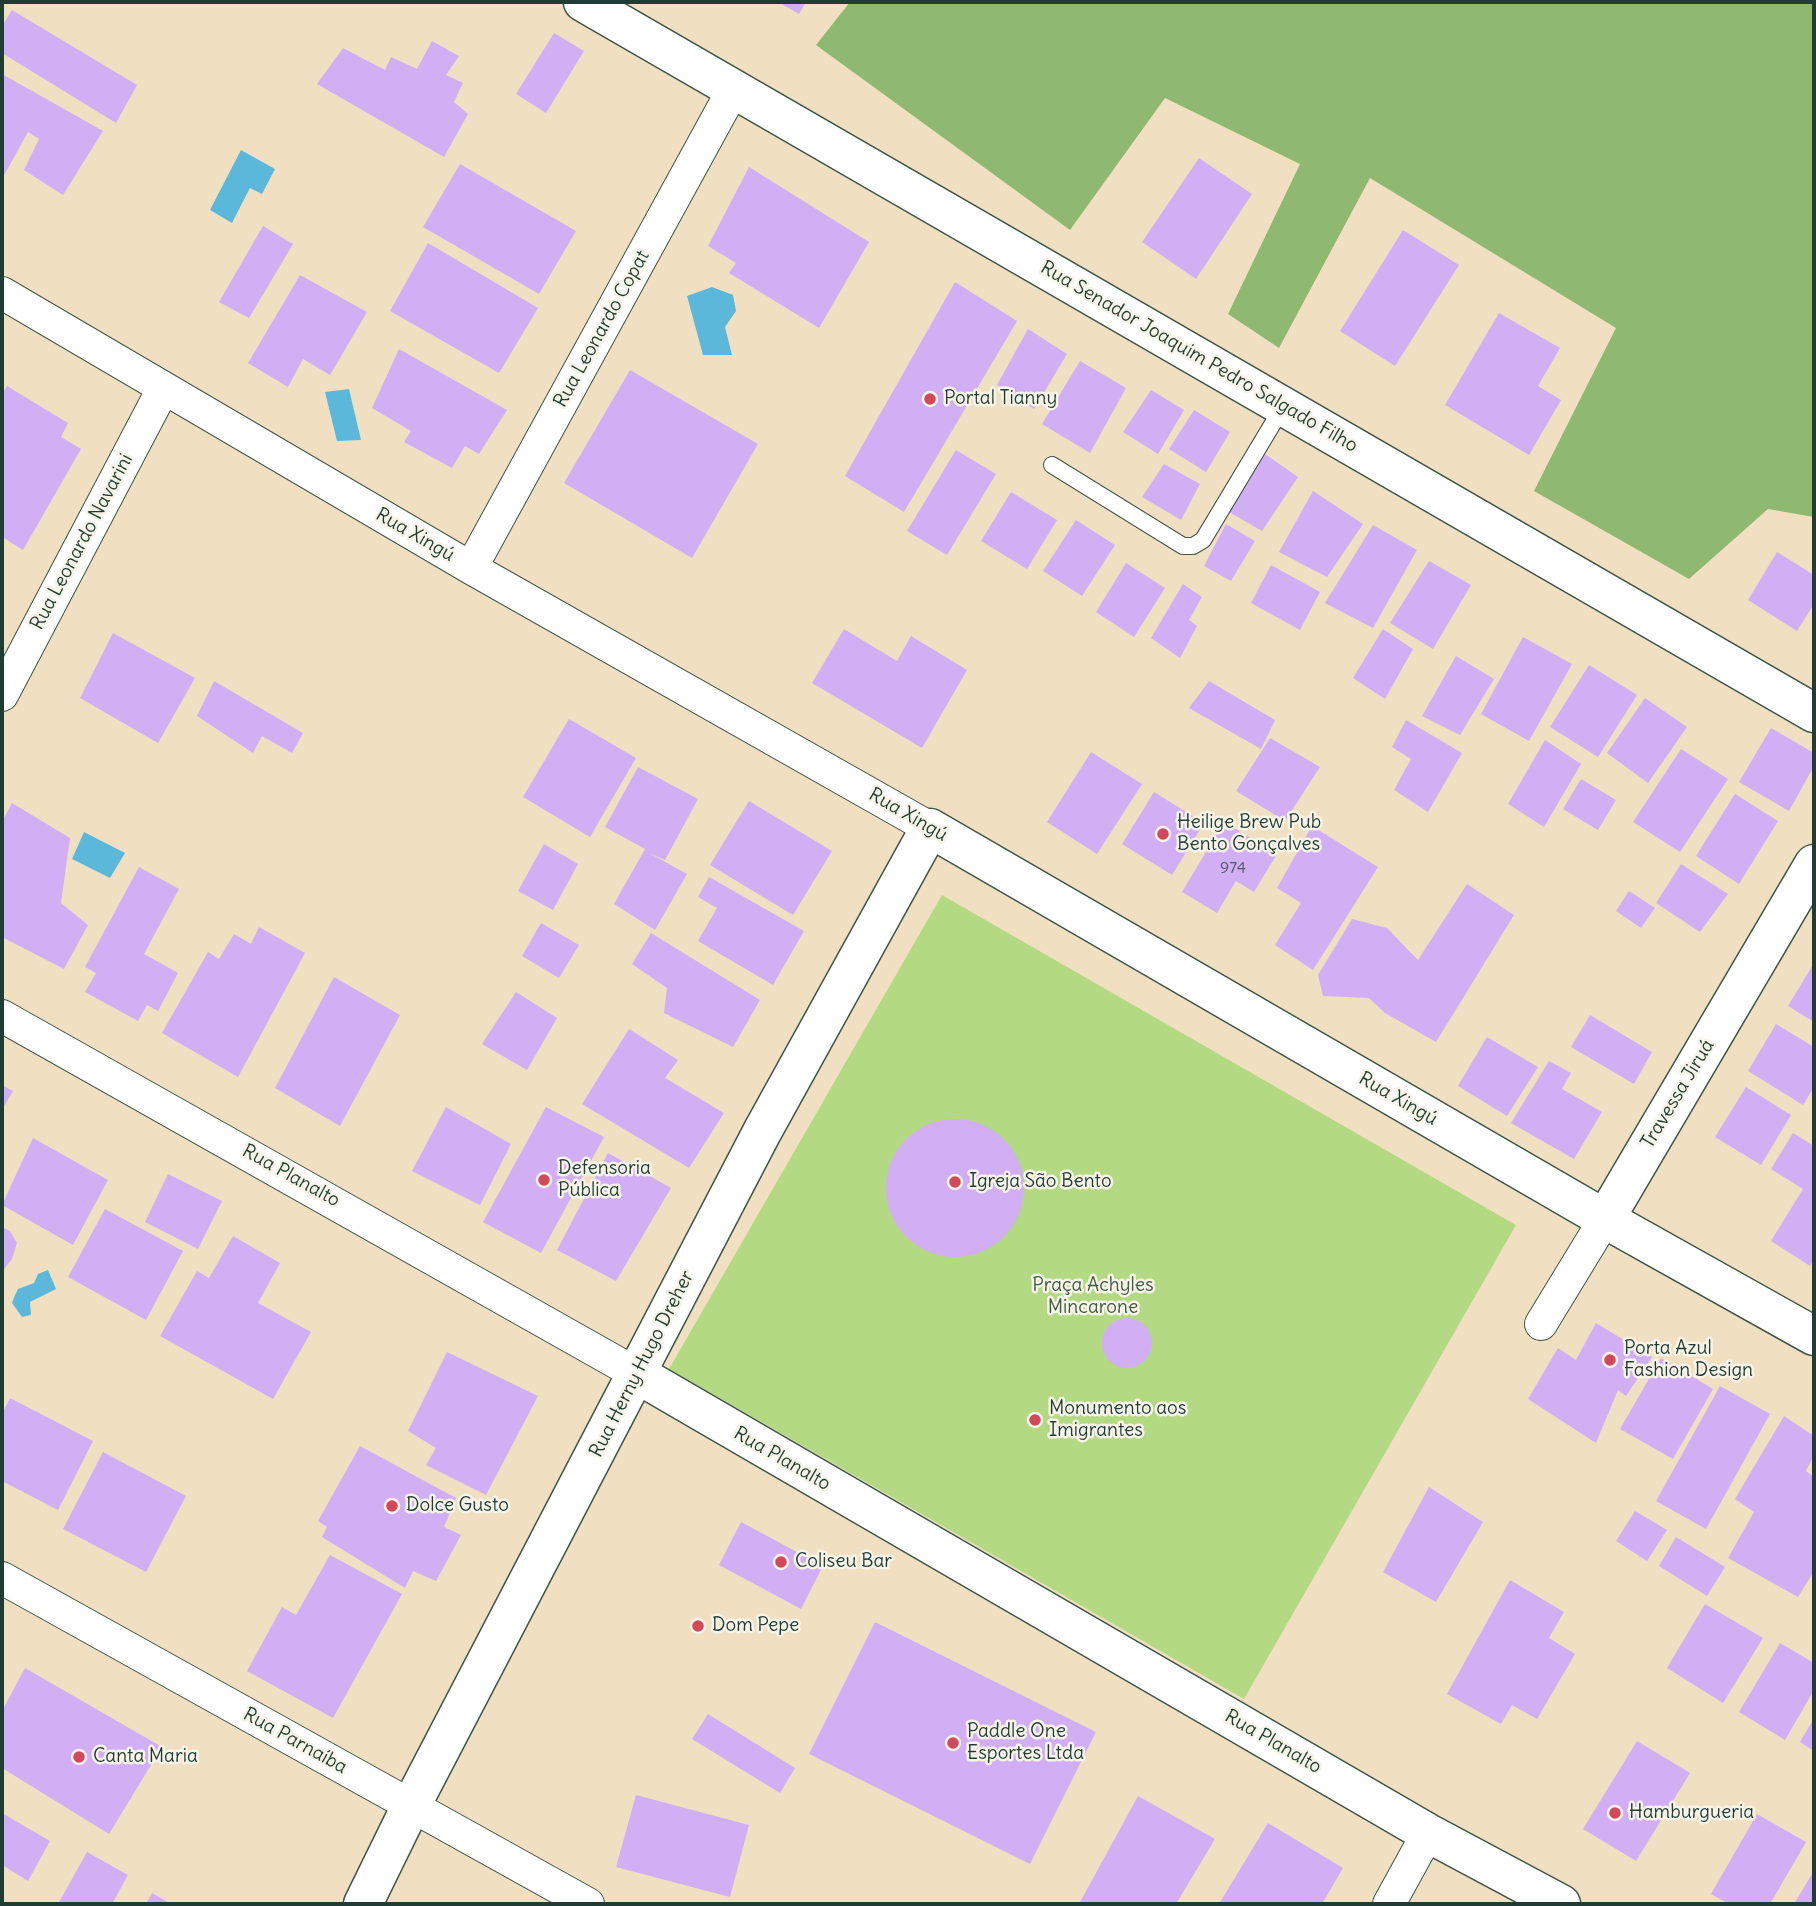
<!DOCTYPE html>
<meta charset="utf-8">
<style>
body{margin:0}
#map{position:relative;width:1816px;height:1906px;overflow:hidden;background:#f0e0c1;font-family:Delius,sans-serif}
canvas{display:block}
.frame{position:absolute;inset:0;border:4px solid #1f3d34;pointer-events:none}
</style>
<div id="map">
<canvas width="1816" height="1906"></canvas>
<div class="frame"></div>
</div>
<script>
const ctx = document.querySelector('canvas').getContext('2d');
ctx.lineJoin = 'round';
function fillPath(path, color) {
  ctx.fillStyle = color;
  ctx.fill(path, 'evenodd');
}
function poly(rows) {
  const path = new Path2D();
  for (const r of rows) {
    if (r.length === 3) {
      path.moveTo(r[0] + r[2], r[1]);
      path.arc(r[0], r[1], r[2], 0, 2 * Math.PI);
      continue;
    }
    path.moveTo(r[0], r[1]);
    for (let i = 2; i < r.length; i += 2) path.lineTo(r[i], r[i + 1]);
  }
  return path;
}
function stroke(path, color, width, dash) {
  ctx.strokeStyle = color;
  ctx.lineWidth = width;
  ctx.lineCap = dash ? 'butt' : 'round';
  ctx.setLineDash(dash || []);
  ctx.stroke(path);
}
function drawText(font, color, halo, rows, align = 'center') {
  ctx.font = font + ' Delius,sans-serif';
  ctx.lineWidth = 5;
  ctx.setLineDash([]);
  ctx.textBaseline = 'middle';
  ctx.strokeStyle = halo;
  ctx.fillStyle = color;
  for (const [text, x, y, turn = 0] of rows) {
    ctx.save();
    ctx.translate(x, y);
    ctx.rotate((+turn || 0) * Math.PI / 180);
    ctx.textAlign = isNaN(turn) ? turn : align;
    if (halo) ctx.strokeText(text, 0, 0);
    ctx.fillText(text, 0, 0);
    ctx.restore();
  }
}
fillPath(poly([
 [942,895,1516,1225,1244,1699,669,1369]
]), '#b4d983');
fillPath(poly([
 [850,2,1814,2,1814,517,1768,509,1689,579,1534,491,1616,328,1370,178,1279,348,1228,314,1300,164,1165,98,1070,230,816,45]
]), '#8fb971');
fillPath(poly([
 [241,150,275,169,262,194,250,188,232,223,210,210],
 [712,287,733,295,736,311,725,327,732,355,703,355,687,296],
 [349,389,361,440,337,441,325,392],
 [84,832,125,853,110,878,72,859],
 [48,1270,56,1289,30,1302,31,1315,22,1317,12,1303,15,1295,18,1289,34,1283,38,1274]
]), '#5cb8da');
fillPath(poly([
 [778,2,806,2,799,14],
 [12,10,137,85,116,123,2,53,2,26],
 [554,33,584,51,546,113,516,94],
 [432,41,459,56,446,75,463,83,454,102,468,114,444,157,317,84,343,48,385,70,391,57,417,69],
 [2,74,103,131,63,195,24,170,39,139,28,132,2,179],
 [1199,158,1252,194,1196,279,1142,242],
 [460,164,576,231,539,294,423,227],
 [749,167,869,242,819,328,729,273,736,263,708,246],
 [263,226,293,244,249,318,219,302],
 [1403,230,1459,265,1395,366,1340,331],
 [428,243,538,308,499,373,390,311],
 [300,275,367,312,330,375,303,359,288,387,248,363],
 [955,282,1017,321,904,512,845,476],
 [1499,313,1560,348,1538,386,1561,400,1529,455,1445,405],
 [1028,329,1067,354,1034,409,997,385],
 [399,349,507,410,479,454,465,446,452,468,404,442,411,431,372,408],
 [1080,361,1126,388,1090,453,1042,424],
 [630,370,758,444,692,558,564,483],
 [7,386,68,423,61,437,81,449,23,550,2,537,2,394],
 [1151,390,1184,410,1158,454,1123,432],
 [1194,410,1230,432,1206,472,1169,449],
 [956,450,996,474,947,555,907,531],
 [1265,454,1298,477,1262,531,1229,512],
 [1164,464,1200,484,1181,520,1142,497],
 [1313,491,1363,524,1327,577,1279,552],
 [1011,492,1057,520,1027,569,981,541],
 [1076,520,1115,545,1082,596,1043,571],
 [1226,524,1255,541,1231,581,1204,566],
 [1373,525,1417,550,1373,628,1325,603],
 [1777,552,1814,575,1814,604,1797,631,1748,600],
 [1429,561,1471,585,1433,649,1390,623],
 [1126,563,1165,588,1134,637,1096,612],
 [1271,565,1320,592,1300,630,1251,603],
 [1183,584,1202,597,1189,620,1197,626,1180,658,1151,638],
 [844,629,897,661,911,636,967,670,922,748,812,683],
 [1383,629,1413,649,1385,699,1353,678],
 [113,633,195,678,158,743,80,698],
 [1523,637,1572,664,1529,741,1481,714],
 [1456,656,1494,679,1460,735,1422,716],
 [1589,665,1637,695,1598,757,1550,727],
 [214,681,303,733,292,753,262,736,253,753,197,716],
 [1209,681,1275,720,1261,749,1189,708],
 [1645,698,1687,727,1648,783,1607,753],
 [569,719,636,758,590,837,523,797],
 [1406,720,1462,753,1428,812,1394,790,1411,759,1392,747],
 [1771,728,1814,753,1814,766,1789,811,1739,782],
 [1270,738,1320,767,1285,821,1236,791],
 [1545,740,1581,764,1544,827,1508,804],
 [1681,749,1728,779,1680,852,1633,822],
 [1091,752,1142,784,1097,854,1047,822],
 [638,767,698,799,665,860,649,853,687,874,655,930,614,904,645,849,605,827],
 [1581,779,1616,800,1598,830,1563,809],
 [1154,792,1204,823,1172,875,1122,844],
 [1735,794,1778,821,1739,884,1696,856],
 [749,801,832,851,793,915,710,865],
 [12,803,70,838,61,903,88,925,64,969,2,937,2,822],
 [1224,822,1277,854,1254,892,1236,881,1217,913,1182,892],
 [1312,826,1378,867,1313,970,1275,945,1301,903,1277,888],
 [544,844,578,864,553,910,518,891],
 [1681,864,1728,894,1700,932,1656,903],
 [139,867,179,889,144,954,178,973,158,1011,147,1005,138,1021,85,992,96,973,85,967],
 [709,877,804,931,773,985,698,941,717,908,698,897],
 [1467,884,1514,915,1436,1042,1385,1013,1369,998,1323,996,1318,975,1352,919,1387,928,1418,960],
 [1629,891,1655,908,1641,928,1616,911],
 [541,923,579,945,559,978,522,956],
 [259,927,305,953,238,1077,162,1033,208,952,219,959,234,934,251,944],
 [651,933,760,1000,733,1047,664,1013,667,988,632,964],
 [1814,963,1814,1022,1788,1006],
 [334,977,400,1015,340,1126,275,1088],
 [516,992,557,1018,527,1070,482,1044],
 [1590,1015,1652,1052,1634,1084,1571,1047],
 [1776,1024,1814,1047,1814,1087,1803,1105,1748,1071],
 [629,1029,678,1060,665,1078,724,1113,689,1168,582,1104],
 [1487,1037,1538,1067,1507,1116,1458,1086],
 [1549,1061,1571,1073,1562,1089,1602,1112,1574,1159,1511,1123],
 [2,1085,13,1091,2,1110],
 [1746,1087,1791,1115,1761,1165,1715,1137],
 [446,1107,511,1144,480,1205,412,1171],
 [546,1107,604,1137,541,1253,483,1222],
 [955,1188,69],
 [1793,1133,1814,1146,1814,1259,1810,1266,1771,1241,1803,1189,1771,1169],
 [33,1138,108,1180,73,1245,2,1205],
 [608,1153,671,1188,616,1281,557,1250],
 [168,1174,222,1201,198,1249,145,1222],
 [105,1209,183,1251,146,1320,68,1277],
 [2,1227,10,1231,17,1243,12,1259,2,1272],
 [233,1236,280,1263,258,1303,311,1332,273,1399,160,1336,197,1271,209,1278],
 [1127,1343,25],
 [1596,1323,1652,1357,1626,1396,1618,1390,1596,1443,1528,1399,1558,1348,1576,1360],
 [447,1352,538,1396,486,1495,426,1465,436,1448,408,1431],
 [1661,1358,1713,1389,1673,1459,1620,1429],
 [1720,1386,1770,1414,1706,1529,1656,1501],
 [10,1398,93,1441,58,1510,2,1481,2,1414],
 [1784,1416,1814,1436,1814,1455,1806,1471,1814,1477,1814,1571,1798,1597,1728,1558,1754,1512,1735,1499],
 [360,1446,456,1498,444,1527,461,1535,436,1581,413,1571,405,1588,322,1537,327,1527,318,1521],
 [103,1452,186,1496,146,1572,63,1529],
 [1429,1487,1483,1522,1436,1602,1383,1572],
 [1635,1511,1667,1530,1647,1561,1616,1541],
 [741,1522,823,1566,801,1609,719,1565],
 [1676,1537,1725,1567,1707,1596,1659,1566],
 [330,1555,402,1594,333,1718,247,1671,282,1607,296,1615],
 [1510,1580,1564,1612,1549,1638,1575,1654,1537,1719,1512,1705,1501,1724,1447,1694],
 [1705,1604,1763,1638,1723,1703,1667,1668],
 [875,1622,1096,1732,1030,1864,809,1754],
 [1780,1643,1814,1663,1814,1690,1785,1740,1739,1712],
 [25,1668,162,1747,109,1834,2,1768,2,1711],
 [708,1714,795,1768,780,1793,692,1739],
 [1814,1718,1814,1751,1800,1742],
 [1637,1741,1690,1773,1636,1861,1583,1829],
 [636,1795,749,1825,730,1897,616,1867],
 [1138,1796,1215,1839,1176,1904,1079,1904],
 [2,1813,50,1841,28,1881,2,1865],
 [1757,1814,1806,1842,1770,1904,1729,1904,1711,1894],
 [1268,1823,1343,1868,1322,1904,1219,1904],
 [87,1852,128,1875,112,1904,58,1904],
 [1812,1874,1814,1904,1794,1904],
 [152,1893,171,1904,146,1904]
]), '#d2aef5');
const service = poly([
 [1052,465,1183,546,1193,546,1203,540,1284,405]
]);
const minor = poly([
 [2,293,471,568,930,828],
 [471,568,733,90],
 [2,695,163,389],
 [2,1016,637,1374],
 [1541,1324,1605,1219],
 [2,1578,588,1904],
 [1389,1904,1428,1833]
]);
const tertiary = poly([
 [583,2,1814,713],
 [1605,1219,1814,864]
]);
const secondary = poly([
 [637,1374,1428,1833,1561,1904],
 [363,1904,411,1806,762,1132,930,828,1605,1219,1814,1336]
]);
stroke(service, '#3e5549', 18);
stroke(minor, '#3e5549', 34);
stroke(tertiary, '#3e5549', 41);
stroke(secondary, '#3e5549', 41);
stroke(service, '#fff', 16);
stroke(minor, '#fff', 32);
stroke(tertiary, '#fff', 38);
stroke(secondary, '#fff', 38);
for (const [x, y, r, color] of [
 [930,399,7,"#d1495b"],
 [1163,834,7,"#d1495b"],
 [544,1180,7,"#d1495b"],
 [955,1182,7,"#d1495b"],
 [1610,1360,7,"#d1495b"],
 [1035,1420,7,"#d1495b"],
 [392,1506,7,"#d1495b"],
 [781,1562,7,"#d1495b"],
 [698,1626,7,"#d1495b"],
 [953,1743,7,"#d1495b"],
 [79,1757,7,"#d1495b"],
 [1615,1813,7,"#d1495b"]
]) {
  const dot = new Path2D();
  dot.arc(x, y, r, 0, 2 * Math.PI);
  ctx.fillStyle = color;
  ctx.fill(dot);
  stroke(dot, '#f7f3e8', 2.5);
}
drawText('16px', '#4c5964', null, [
 ["974",1233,868]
]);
drawText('19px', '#1f3d34', '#f7f3e8', [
 ["Rua Leonardo Copat",602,329,-61],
 ["Rua Senador Joaquim Pedro Salgado Filho",1199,357,30],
 ["Rua Xingú",415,535,30],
 ["Rua Leonardo Navarini",82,542,-62],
 ["Rua Xingú",908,815,30],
 ["Travessa Jiruá",1678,1094,-59],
 ["Rua Xingú",1398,1099,30],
 ["Rua Planalto",291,1176,29],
 ["Rua Herny Hugo Dreher",642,1364,-63],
 ["Rua Planalto",782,1459,30],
 ["Rua Parnaíba",295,1741,29],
 ["Rua Planalto",1273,1742,30]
]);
drawText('19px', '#1f3d34', '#f7f3e8', [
 ["Portal Tianny",944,399],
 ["Heilige Brew Pub",1177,823],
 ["Bento Gonçalves",1177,845],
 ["Defensoria",558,1169],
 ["Pública",558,1191],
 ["Igreja São Bento",969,1182],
 ["Porta Azul",1624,1349],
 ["Fashion Design",1624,1371],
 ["Monumento aos",1049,1409],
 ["Imigrantes",1049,1431],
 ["Dolce Gusto",406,1506],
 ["Coliseu Bar",795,1562],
 ["Dom Pepe",712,1626],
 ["Paddle One",967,1732],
 ["Esportes Ltda",967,1754],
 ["Canta Maria",93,1757],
 ["Hamburgueria",1629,1813]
], 'left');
drawText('19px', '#3d5c44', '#f7f3e8', [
 ["Praça Achyles",1093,1286],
 ["Mincarone",1093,1308]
]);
</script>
